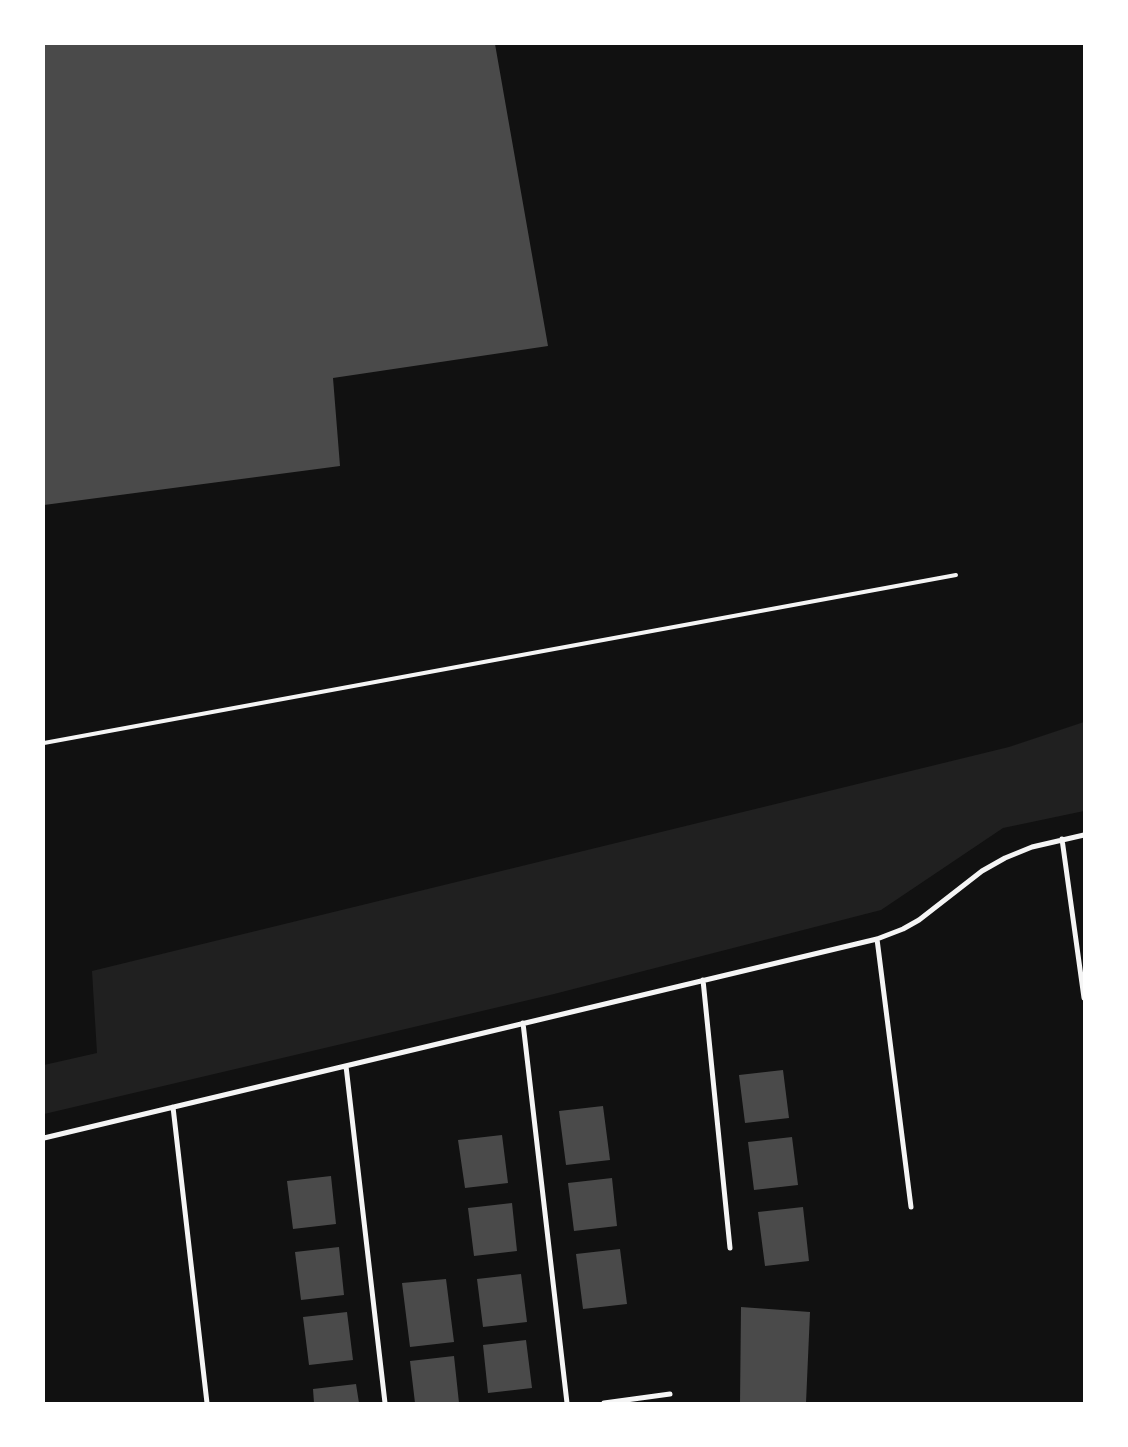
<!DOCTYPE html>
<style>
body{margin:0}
#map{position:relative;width:1128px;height:1447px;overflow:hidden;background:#111;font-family:"Varela Round",sans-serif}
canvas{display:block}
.frame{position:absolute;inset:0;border:45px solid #fff;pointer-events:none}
</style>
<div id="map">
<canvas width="1128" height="1447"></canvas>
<div class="frame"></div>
</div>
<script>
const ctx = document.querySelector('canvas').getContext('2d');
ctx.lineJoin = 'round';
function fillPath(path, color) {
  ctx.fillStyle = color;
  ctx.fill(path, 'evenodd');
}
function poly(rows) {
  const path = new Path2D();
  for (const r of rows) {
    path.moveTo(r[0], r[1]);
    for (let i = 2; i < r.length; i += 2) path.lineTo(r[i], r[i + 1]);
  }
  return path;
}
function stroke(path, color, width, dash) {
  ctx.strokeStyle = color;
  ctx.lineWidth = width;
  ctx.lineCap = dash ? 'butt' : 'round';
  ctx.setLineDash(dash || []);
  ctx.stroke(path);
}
fillPath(poly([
 [1084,722,1084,811,1003,828,881,910,554,994,44,1114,44,1065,97,1053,92,971,1009,747]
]), '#202020');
fillPath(poly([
 [44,44,495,44,548,346,333,378,340,466,44,505],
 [783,1070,789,1118,745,1123,739,1075],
 [603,1106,610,1160,566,1165,559,1111],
 [502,1135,508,1183,465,1188,458,1140],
 [792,1137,798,1185,754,1190,748,1142],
 [331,1176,336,1224,293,1229,287,1181],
 [612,1178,617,1226,574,1231,568,1183],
 [512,1203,517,1251,474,1256,468,1208],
 [803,1207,809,1261,765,1266,758,1212],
 [339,1247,344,1295,301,1300,295,1252],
 [620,1249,627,1304,583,1309,576,1254],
 [521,1274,527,1322,483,1327,477,1279],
 [446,1279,454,1342,410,1347,402,1283],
 [741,1307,810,1312,806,1403,740,1403],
 [347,1312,353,1360,309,1365,303,1317],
 [526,1340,532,1388,488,1393,483,1345],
 [454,1356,459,1403,415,1403,410,1361],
 [356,1384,359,1403,314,1403,313,1389]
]), '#4a4a4a');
stroke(poly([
 [44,743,956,575]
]), '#f5f5f5', 4);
stroke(poly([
 [1062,839,1084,998],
 [877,939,911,1207],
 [703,980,730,1248],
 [523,1023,567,1403],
 [346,1066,385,1403],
 [173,1107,207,1403],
 [44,1138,877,939,903,929,919,920,982,871,1005,858,1032,847,1084,835],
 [604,1403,670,1394]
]), '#f5f5f5', 5);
</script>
